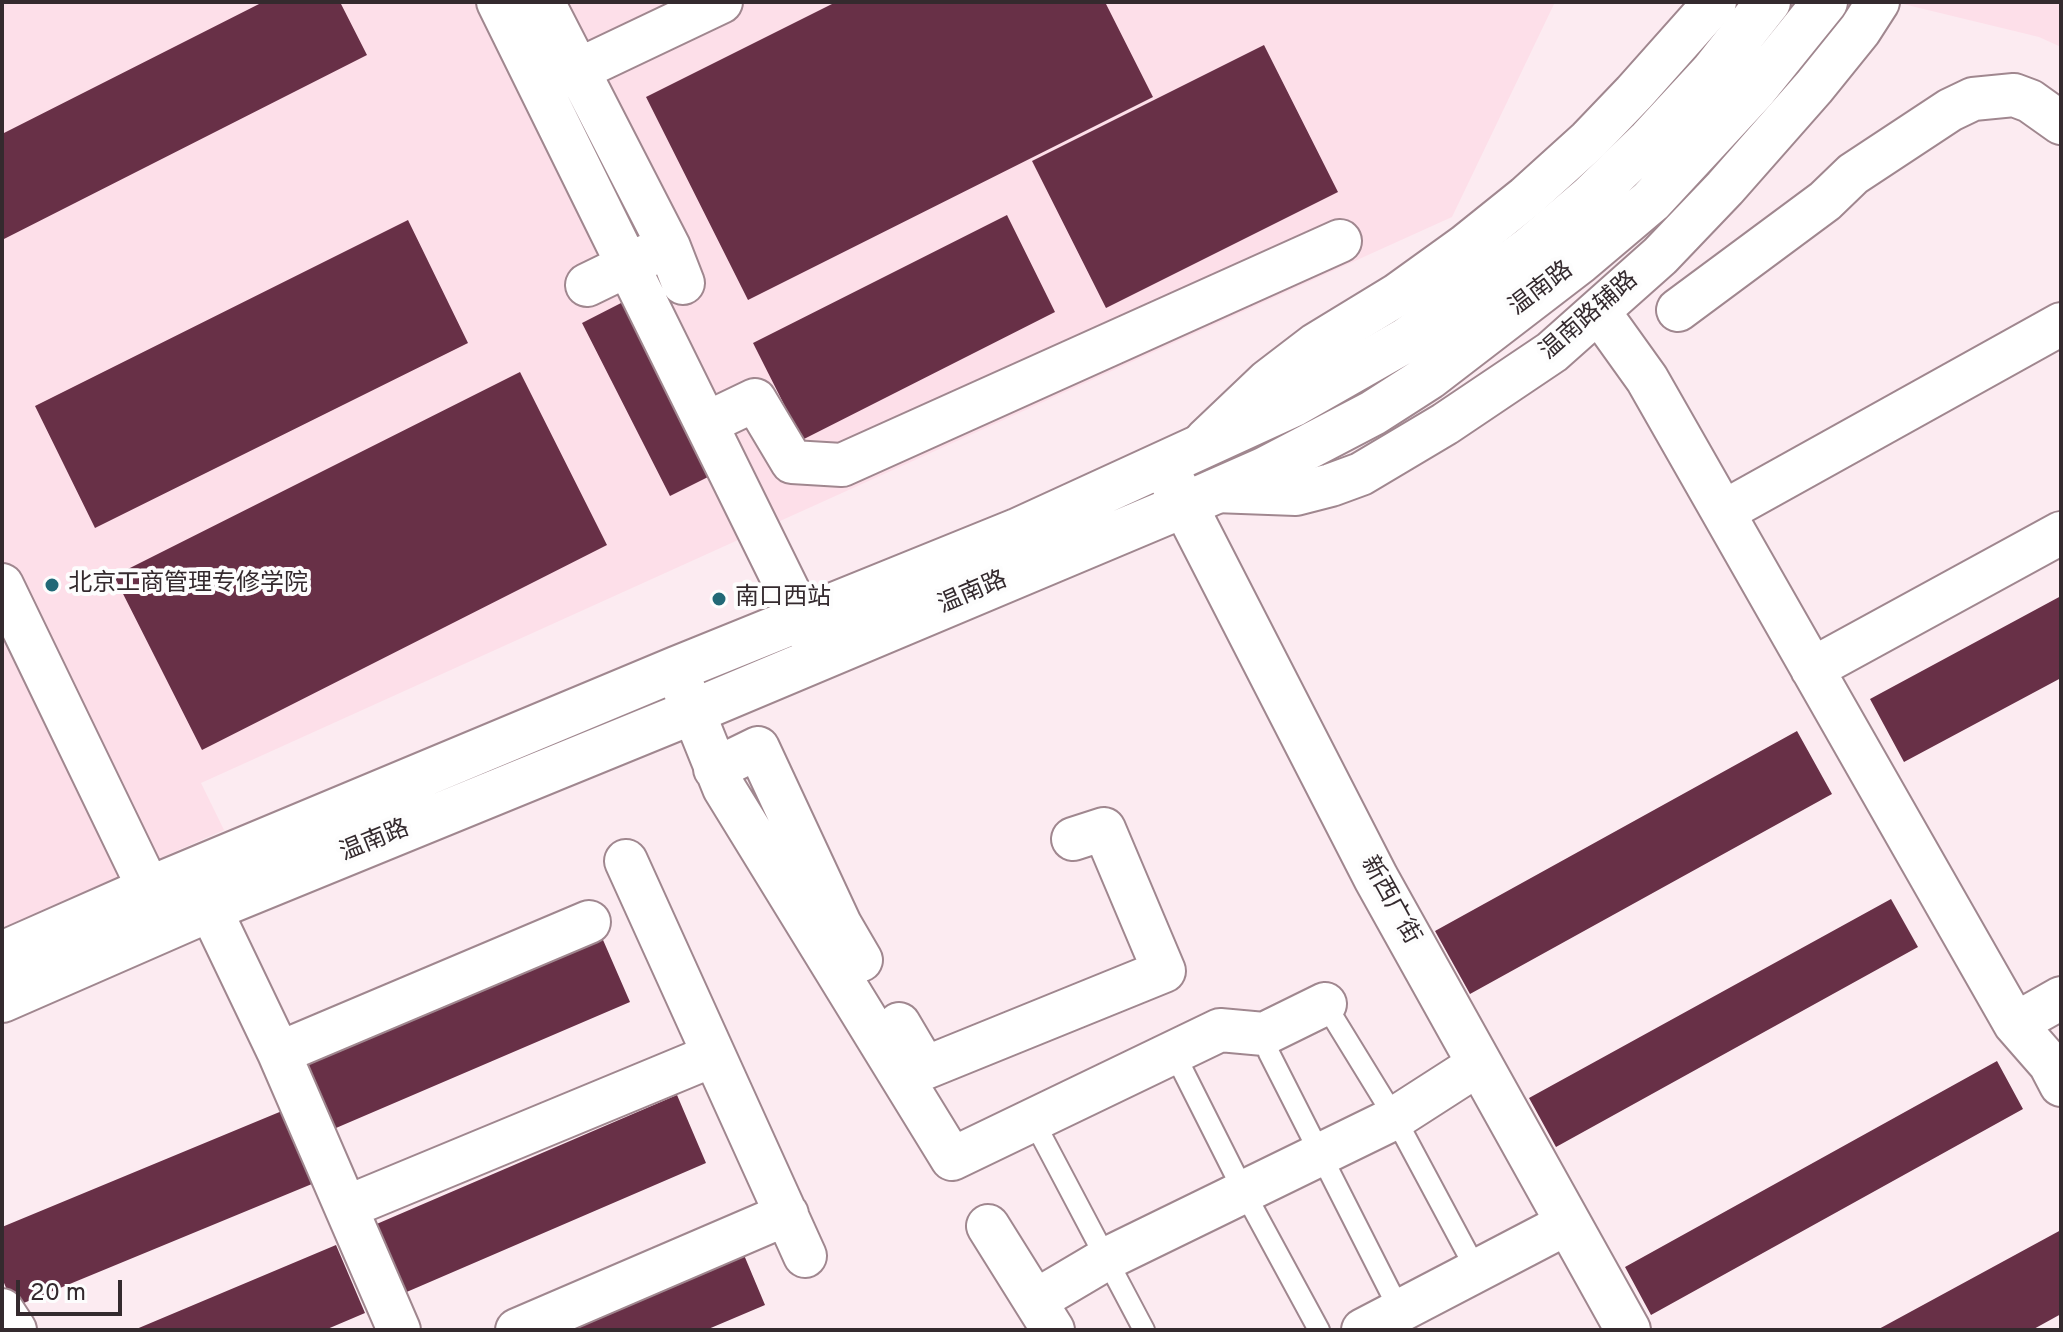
<!DOCTYPE html>
<meta charset="utf-8">
<style>
body{margin:0}
#map{position:relative;width:2063px;height:1332px;overflow:hidden;background:#fcebf1;font-family:Overpass,sans-serif}
canvas{display:block}
.frame{position:absolute;inset:0;border:4px solid #342a2e;pointer-events:none}
.scale{position:absolute;left:16px;top:1280px;width:106px;height:36px;box-sizing:border-box;border:4px solid #342a2e;border-top:0;padding-left:10px;font-size:24px;line-height:28px;white-space:nowrap;color:#342a2e;-webkit-text-stroke:6px #fdfdfd;paint-order:stroke}
</style>
<div id="map">
<canvas width="2063" height="1332"></canvas>
<div class="frame"></div>
<div class="scale">20 m</div>
</div>
<script>
const ctx = document.querySelector('canvas').getContext('2d');
ctx.lineJoin = 'round';
function fillPath(path, color) {
  ctx.fillStyle = color;
  ctx.fill(path, 'evenodd');
}
function poly(rows) {
  const path = new Path2D();
  for (const r of rows) {
    path.moveTo(r[0], r[1]);
    for (let i = 2; i < r.length; i += 2) path.lineTo(r[i], r[i + 1]);
  }
  return path;
}
function stroke(path, color, width, dash) {
  ctx.strokeStyle = color;
  ctx.lineWidth = width;
  ctx.lineCap = dash ? 'butt' : 'round';
  ctx.setLineDash(dash || []);
  ctx.stroke(path);
}
function drawText(font, color, halo, rows, align = 'center') {
  ctx.font = font + ' Overpass,"Noto Sans SC",sans-serif';
  ctx.lineWidth = 8;
  ctx.setLineDash([]);
  ctx.textBaseline = 'middle';
  ctx.strokeStyle = halo;
  ctx.fillStyle = color;
  for (const [text, x, y, turn = 0] of rows) {
    ctx.save();
    ctx.translate(x, y);
    ctx.rotate((+turn || 0) * Math.PI / 180);
    ctx.textAlign = isNaN(turn) ? turn : align;
    if (halo) ctx.strokeText(text, 0, 0);
    ctx.fillText(text, 0, 0);
    ctx.restore();
  }
}
fillPath(poly([
 [2,2,1555,2,1452,217,201,783,224,830,2,928],
 [1905,2,2061,2,2061,47,2039,37,1903,4]
]), '#fddfe9');
fillPath(poly([
 [263,2,340,2,367,55,2,240,2,134],
 [836,2,1105,2,1153,97,748,300,646,97],
 [1264,45,1338,192,1106,308,1032,161],
 [1007,215,1055,312,802,440,753,343],
 [408,220,468,343,95,528,35,406],
 [623,302,712,475,670,496,582,323],
 [520,372,607,545,202,750,114,576],
 [2061,596,2061,678,1904,762,1870,699],
 [1797,731,1832,794,1470,994,1435,931],
 [1891,899,1918,947,1556,1147,1529,1098],
 [600,933,630,1002,329,1131,299,1061],
 [1997,1061,2023,1109,1651,1315,1625,1267],
 [677,1095,706,1163,402,1294,372,1226],
 [294,1106,324,1179,14,1307,2,1278,2,1227],
 [2061,1230,2061,1314,2032,1330,1877,1330],
 [336,1245,365,1313,325,1330,134,1330],
 [744,1255,765,1305,706,1330,571,1330]
]), '#683047');
const service = poly([
 [1325,1004,1395,1118,1477,1271],
 [1264,1034,1269,1053,1400,1311],
 [1174,1053,1243,1190,1319,1330],
 [1033,1120,1144,1330]
]);
const minor = poly([
 [498,2,817,649],
 [543,2,669,247,683,283],
 [578,70,721,2],
 [587,285,653,253],
 [1678,310,1825,201,1853,174,1950,110,1973,99,2014,95,2030,101,2061,123],
 [1599,312,1647,379,2015,1024,2050,1064,2061,1085],
 [707,423,755,400,792,462,842,465,1340,241],
 [1206,440,1268,381,1315,345,1397,295,1465,246,1526,197,1589,140,1634,93,1715,2],
 [1215,491,1296,494,1331,485,1361,474,1445,424,1552,352,1660,256,1725,188,1814,87,1860,30,1878,2],
 [1723,512,2061,324],
 [2,585,149,889],
 [1812,669,2061,533],
 [680,679,724,788,952,1159,1220,1030,1264,1034,1325,1004],
 [715,769,758,748,840,924,861,960],
 [626,861,805,1256],
 [210,909,279,1053,399,1330],
 [899,1024,925,1068,1164,971,1104,829,1073,839],
 [2015,1024,2061,998],
 [279,1053,589,922],
 [347,1207,714,1055],
 [988,1226,1053,1330],
 [1035,1301,1106,1259,1395,1118,1479,1064],
 [2,1310,15,1330],
 [517,1330,787,1214],
 [1363,1330,1568,1223]
]);
const tertiary = poly([
 [1164,465,1376,878,1628,1330]
]);
const primary = poly([
 [2,954,149,889,676,669,1017,531,1294,404,1408,339,1530,249,1590,198,1650,140,1712,73,1768,2],
 [2,1000,210,909,692,712,1182,506,1264,470,1373,413,1429,377,1580,261,1651,201,1754,90,1825,2]
]);
stroke(service, '#a0878f', 24);
stroke(minor, '#a0878f', 46);
stroke(tertiary, '#a0878f', 48);
stroke(primary, '#a0878f', 48);
stroke(service, '#fff', 20);
stroke(minor, '#fff', 42);
stroke(tertiary, '#fff', 44);
stroke(primary, '#fff', 44);
for (const [x, y, r, color] of [
 [52,585,8,"#226977"],
 [719,599,8,"#226977"]
]) {
  const dot = new Path2D();
  dot.arc(x, y, r, 0, 2 * Math.PI);
  ctx.fillStyle = color;
  ctx.fill(dot);
  stroke(dot, '#fdfdfd', 3);
}
drawText('24px', '#342a2e', '#fdfdfd', [
 ["温南路",1542,290,-37],
 ["温南路辅路",1590,317,-41],
 ["温南路",973,594,-23],
 ["温南路",375,842,-22],
 ["新西广街",1389,901,61]
]);
drawText('24px', '#342a2e', '#fdfdfd', [
 ["北京工商管理专修学院",68,585],
 ["南口西站",735,599]
], 'left');
</script>
